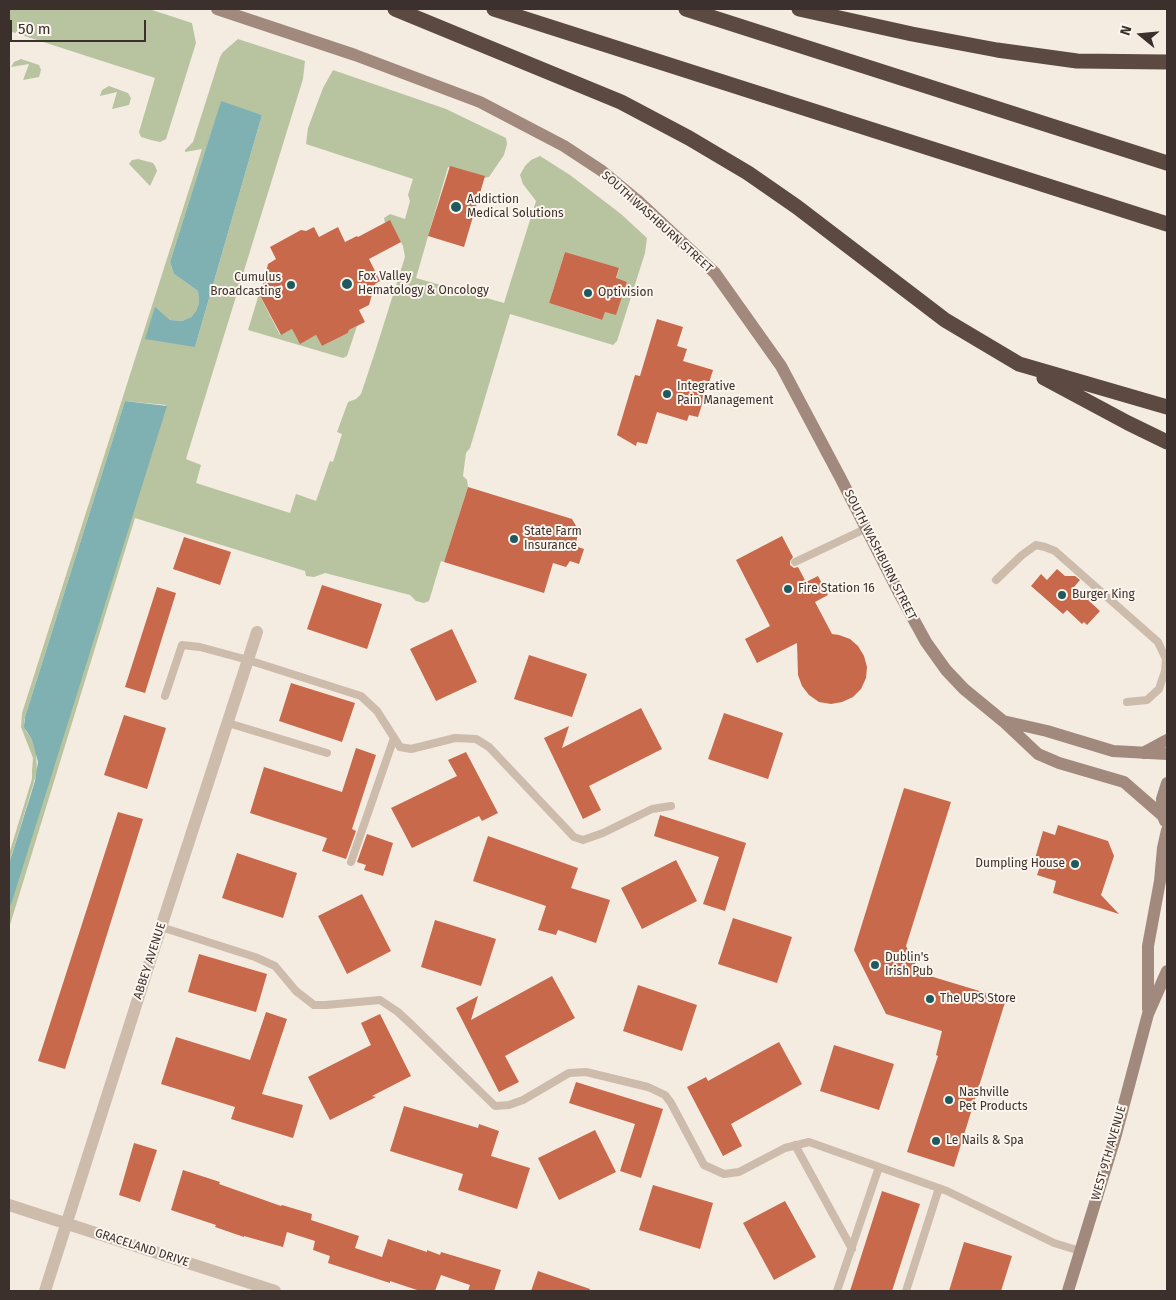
<!DOCTYPE html>
<style>
body{margin:0}
#map{position:relative;width:1176px;height:1300px;overflow:hidden;background:#f4ebe1;font-family:"Fira Sans",sans-serif}
canvas{display:block}
.frame{position:absolute;inset:0;border:10px solid #3b302b;pointer-events:none}
.north{position:absolute;left:1116px;top:10px;width:50px;height:50px;-webkit-text-stroke:4px #fbf5ee;paint-order:stroke;rotate:287deg;font-size:14px;font-weight:700;line-height:20px;text-align:center;color:#3b302b}
.north::after{content:'';display:block;margin:auto;width:18px;height:22px;background:#3b302b;clip-path:polygon(50% 0,100% 100%,50% 72%,0 100%)}
.scale{position:absolute;left:10px;top:20px;width:136px;height:22px;box-sizing:border-box;border:2px solid #3b302b;border-top:0;padding-left:6px;font-size:15px;line-height:18px;white-space:nowrap;color:#3b302b;-webkit-text-stroke:4px #fbf5ee;paint-order:stroke}
</style>
<div id="map">
<canvas width="1176" height="1300"></canvas>
<div class="frame"></div>
<div class="north">N</div>
<div class="scale">50 m</div>
</div>
<script>
const ctx = document.querySelector('canvas').getContext('2d');
ctx.lineJoin = 'round';
function fillPath(path, color) {
  ctx.fillStyle = color;
  ctx.fill(path, 'evenodd');
}
function poly(rows) {
  const path = new Path2D();
  for (const r of rows) {
    path.moveTo(r[0], r[1]);
    for (let i = 2; i < r.length; i += 2) path.lineTo(r[i], r[i + 1]);
  }
  return path;
}
function stroke(path, color, width, dash) {
  ctx.strokeStyle = color;
  ctx.lineWidth = width;
  ctx.lineCap = dash ? 'butt' : 'round';
  ctx.setLineDash(dash || []);
  ctx.stroke(path);
}
function drawText(font, color, halo, rows, align = 'center') {
  ctx.font = font + ' "Fira Sans",sans-serif';
  ctx.lineWidth = 4;
  ctx.setLineDash([]);
  ctx.textBaseline = 'middle';
  ctx.strokeStyle = halo;
  ctx.fillStyle = color;
  for (const [text, x, y, turn = 0] of rows) {
    ctx.save();
    ctx.translate(x, y);
    ctx.rotate((+turn || 0) * Math.PI / 180);
    ctx.textAlign = isNaN(turn) ? turn : align;
    if (halo) ctx.strokeText(text, 0, 0);
    ctx.fillText(text, 0, 0);
    ctx.restore();
  }
}
fillPath(poly([
 [9,9,149,9,192,23,196,43,166,139,160,142,151,140,141,137,139,132,155,78,9,31],
 [238,39,305,61,303,79,186,459,201,465,196,483,290,513,296,494,316,501,330,461,333,462,342,434,337,432,348,402,356,399,361,394,375,352,405,257,403,246,390,221,385,223,384,218,390,214,405,219,410,201,408,195,413,179,306,144,308,128,323,88,333,70,446,109,506,138,507,144,504,155,489,177,484,178,448,167,416,278,504,303,536,201,523,184,520,175,525,166,531,160,540,156,570,175,621,214,647,238,645,253,617,341,613,345,510,314,470,448,466,453,463,476,467,480,468,487,444,562,441,561,429,601,424,603,416,601,410,595,325,573,314,577,306,576,305,571,135,518,9,928,9,904,11,904,166,405,125,401,25,717,24,722,26,731,32,740,36,752,37,772,9,864,9,854,32,779,32,771,33,758,21,727,22,713,202,149,185,152,185,150,193,142,220,57,223,52],
 [221,102,262,115,195,347,155,308,170,320,182,321,191,317,196,311,199,303,198,291,174,274,170,262],
 [565,252,619,269,616,279,627,282,616,314,605,311,601,320,549,303],
 [21,59,39,65,41,70,39,77,23,80,29,64,11,67,14,62],
 [109,86,128,93,131,98,129,105,112,109,117,92,100,96,102,90],
 [138,159,153,163,155,166,157,171,150,186,129,164,132,160],
 [259,294,280,335,292,329,300,343,316,335,322,346,348,333,349,330,357,326,347,356,343,358,248,330]
]), '#b8c4a0');
fillPath(poly([
 [221,101,262,115,195,347,145,339,155,307,170,320,182,321,191,317,196,311,199,303,198,291,174,274,170,262],
 [125,401,167,406,11,905,9,904,9,864,35,781,38,762,32,740,24,727,25,717]
]), '#7fb0b2');
fillPath(poly([
 [450,166,485,176,464,247,428,236],
 [390,220,401,242,369,259,380,281,375,284,369,305,359,310,365,322,349,330,348,333,322,346,316,335,300,344,292,329,281,335,256,288,263,285,268,264,276,259,270,247,301,230,306,231,314,227,319,237,338,227,345,242,357,236,358,237],
 [565,252,619,268,616,278,627,282,616,315,605,312,602,320,549,303],
 [657,319,683,327,677,346,687,349,683,361,713,370,698,417,689,415,687,421,657,412,647,444,637,442,636,446,617,435,635,375,640,376],
 [468,487,572,519,579,531,575,546,584,549,579,564,570,561,566,567,553,563,544,593,444,562],
 [782,536,793,557,790,561,790,565,794,568,798,567,806,582,818,576,828,595,815,602,832,634,839,635,850,639,858,646,864,656,867,667,866,678,861,689,853,697,842,702,831,704,819,702,809,695,802,686,798,675,797,643,757,663,745,639,770,626,736,560],
 [184,537,231,552,220,585,173,569],
 [1057,569,1065,576,1075,576,1080,580,1074,587,1100,611,1087,625,1084,622,1082,624,1067,610,1063,614,1031,586,1041,574,1047,580],
 [322,585,382,604,367,649,307,629],
 [157,587,176,593,145,693,125,687],
 [452,629,477,682,436,701,410,649],
 [529,655,587,674,572,717,514,699],
 [291,683,355,703,342,742,279,721],
 [641,708,662,749,589,786,601,810,583,819,544,738,569,726,562,748],
 [724,713,783,733,768,779,708,759],
 [124,715,166,728,147,789,104,775],
 [356,748,376,755,352,829,356,831,346,859,322,851,327,838,250,813,264,767,342,792],
 [466,752,498,813,482,821,479,816,412,848,391,808,457,776,448,760],
 [904,788,951,802,906,946,920,973,1006,999,954,1167,907,1152,938,1056,936,1055,942,1031,886,1014,854,950],
 [118,812,143,819,65,1069,38,1061],
 [660,815,746,843,725,911,703,904,719,857,654,836],
 [1058,825,1108,841,1114,856,1101,895,1119,914,1053,893,1056,881,1037,875,1041,864,1034,862,1043,831,1055,835],
 [367,834,393,843,383,876,364,870,366,865,357,862],
 [488,836,578,868,571,888,610,900,596,943,558,930,556,935,538,930,546,906,473,881],
 [237,853,297,873,283,918,222,898],
 [676,860,697,901,642,929,621,888],
 [362,894,391,951,347,974,318,916],
 [733,918,792,937,777,983,718,964],
 [435,920,496,939,481,986,421,967],
 [199,954,267,974,256,1012,188,992],
 [552,976,575,1018,505,1056,519,1082,499,1092,456,1008,478,996,471,1020],
 [638,985,697,1005,682,1051,623,1031],
 [266,1012,287,1019,262,1094,303,1105,293,1138,231,1119,235,1107,161,1084,176,1037,250,1060],
 [380,1014,411,1076,372,1096,376,1097,330,1120,308,1077,371,1045,361,1023],
 [779,1042,802,1084,731,1124,742,1146,723,1156,687,1087,706,1077,708,1081],
 [834,1045,894,1064,879,1110,820,1091],
 [576,1082,663,1109,641,1178,620,1171,635,1124,569,1103],
 [404,1106,478,1128,479,1124,499,1131,491,1156,530,1168,517,1209,458,1190,463,1174,390,1151],
 [595,1130,616,1172,559,1200,538,1158],
 [134,1143,157,1150,140,1202,119,1195],
 [183,1170,220,1182,219,1184,281,1206,282,1205,312,1214,311,1220,359,1236,355,1248,382,1257,388,1239,427,1252,427,1250,440,1255,441,1252,501,1270,494,1291,468,1291,470,1285,441,1275,435,1291,420,1291,390,1281,390,1283,328,1263,330,1256,313,1250,315,1241,287,1232,283,1247,244,1236,244,1237,215,1227,216,1225,171,1210],
 [653,1185,713,1203,700,1249,639,1230],
 [882,1191,920,1204,892,1291,850,1291],
 [785,1201,816,1257,774,1280,743,1223],
 [964,1242,1012,1256,1001,1291,949,1291],
 [538,1271,590,1289,589,1291,531,1291]
]), '#c8694b');
stroke(poly([
 [795,562,865,529],
 [996,580,1022,555,1036,545,1045,547,1055,551,1158,642,1166,659,1165,671,1159,689,1147,700,1127,702],
 [165,696,182,645,200,647,248,660,361,696,377,711,400,747,411,749,455,738,476,739,489,747,574,837,583,840,603,833,652,809,671,806],
 [228,723,327,753],
 [351,862,394,738],
 [161,927,255,957,275,966,296,991,314,1005,326,1005,380,1000,398,1012,413,1026,495,1106,509,1105,523,1100,569,1073,586,1072,648,1087,665,1095,671,1103,704,1165,724,1174,739,1172,785,1148,809,1142,947,1191,1054,1243,1080,1251],
 [795,1145,852,1249],
 [837,1291,879,1167],
 [906,1291,939,1188]
]), '#cdbbac', 8);
stroke(poly([
 [9,1205,275,1291],
 [45,1291,151,958,257,632]
]), '#cdbbac', 12);
stroke(poly([
 [217,9,355,55,480,102,564,146,602,171,637,200,715,273,781,366,841,479,898,591,926,642,946,670,964,689,1003,721,1038,754,1059,763,1124,782,1163,816],
 [1003,721,1047,731,1113,751,1167,754],
 [1143,753,1167,740],
 [1165,821,1163,816,1162,799,1167,783],
 [1148,1009,1148,946,1160,881,1163,848,1167,830],
 [1068,1291,1115,1138,1148,1014,1167,971]
]), '#a18a7d', 12);
stroke(poly([
 [395,9,621,102,689,138,748,173,797,207,945,320,1019,364,1167,407],
 [494,9,1167,224],
 [686,9,1167,163],
 [799,9,912,34,997,50,1077,61,1167,62],
 [1044,378,1128,423,1167,442]
]), '#5c4a42', 15);
for (const [x, y, r, color] of [
 [456,207,6,"#1f5a5e"],
 [347,284,6,"#1f5a5e"],
 [291,285,5,"#1f5a5e"],
 [588,293,5,"#1f5a5e"],
 [667,394,5,"#1f5a5e"],
 [514,539,5,"#1f5a5e"],
 [788,589,5,"#1f5a5e"],
 [1062,595,5,"#1f5a5e"],
 [1075,864,5,"#1f5a5e"],
 [875,965,5,"#1f5a5e"],
 [930,999,5,"#1f5a5e"],
 [949,1100,5,"#1f5a5e"],
 [936,1141,5,"#1f5a5e"]
]) {
  const dot = new Path2D();
  dot.arc(x, y, r, 0, 2 * Math.PI);
  ctx.fillStyle = color;
  ctx.fill(dot);
  stroke(dot, '#fbf5ee', 2);
}
drawText('12px', '#3b302b', '#fbf5ee', [
 ["Addiction",467,200],
 ["Medical Solutions",467,214],
 ["Fox Valley",358,277],
 ["Hematology & Oncology",358,291],
 ["Cumulus",281,278,"right"],
 ["Broadcasting",281,292,"right"],
 ["Optivision",598,293],
 ["Integrative",677,387],
 ["Pain Management",677,401],
 ["State Farm",524,532],
 ["Insurance",524,546],
 ["Fire Station 16",798,589],
 ["Burger King",1072,595],
 ["Dumpling House",1065,864,"right"],
 ["Dublin's",885,958],
 ["Irish Pub",885,972],
 ["The UPS Store",940,999],
 ["Nashville",959,1093],
 ["Pet Products",959,1107],
 ["Le Nails & Spa",946,1141]
], 'left');
drawText('12px', '#3b302b', '#fbf5ee', [
 ["SOUTH WASHBURN STREET",657,222,42],
 ["SOUTH WASHBURN STREET",880,555,63],
 ["ABBEY AVENUE",150,961,-72],
 ["WEST 9TH AVENUE",1109,1153,-74],
 ["GRACELAND DRIVE",142,1248,18]
]);
</script>
